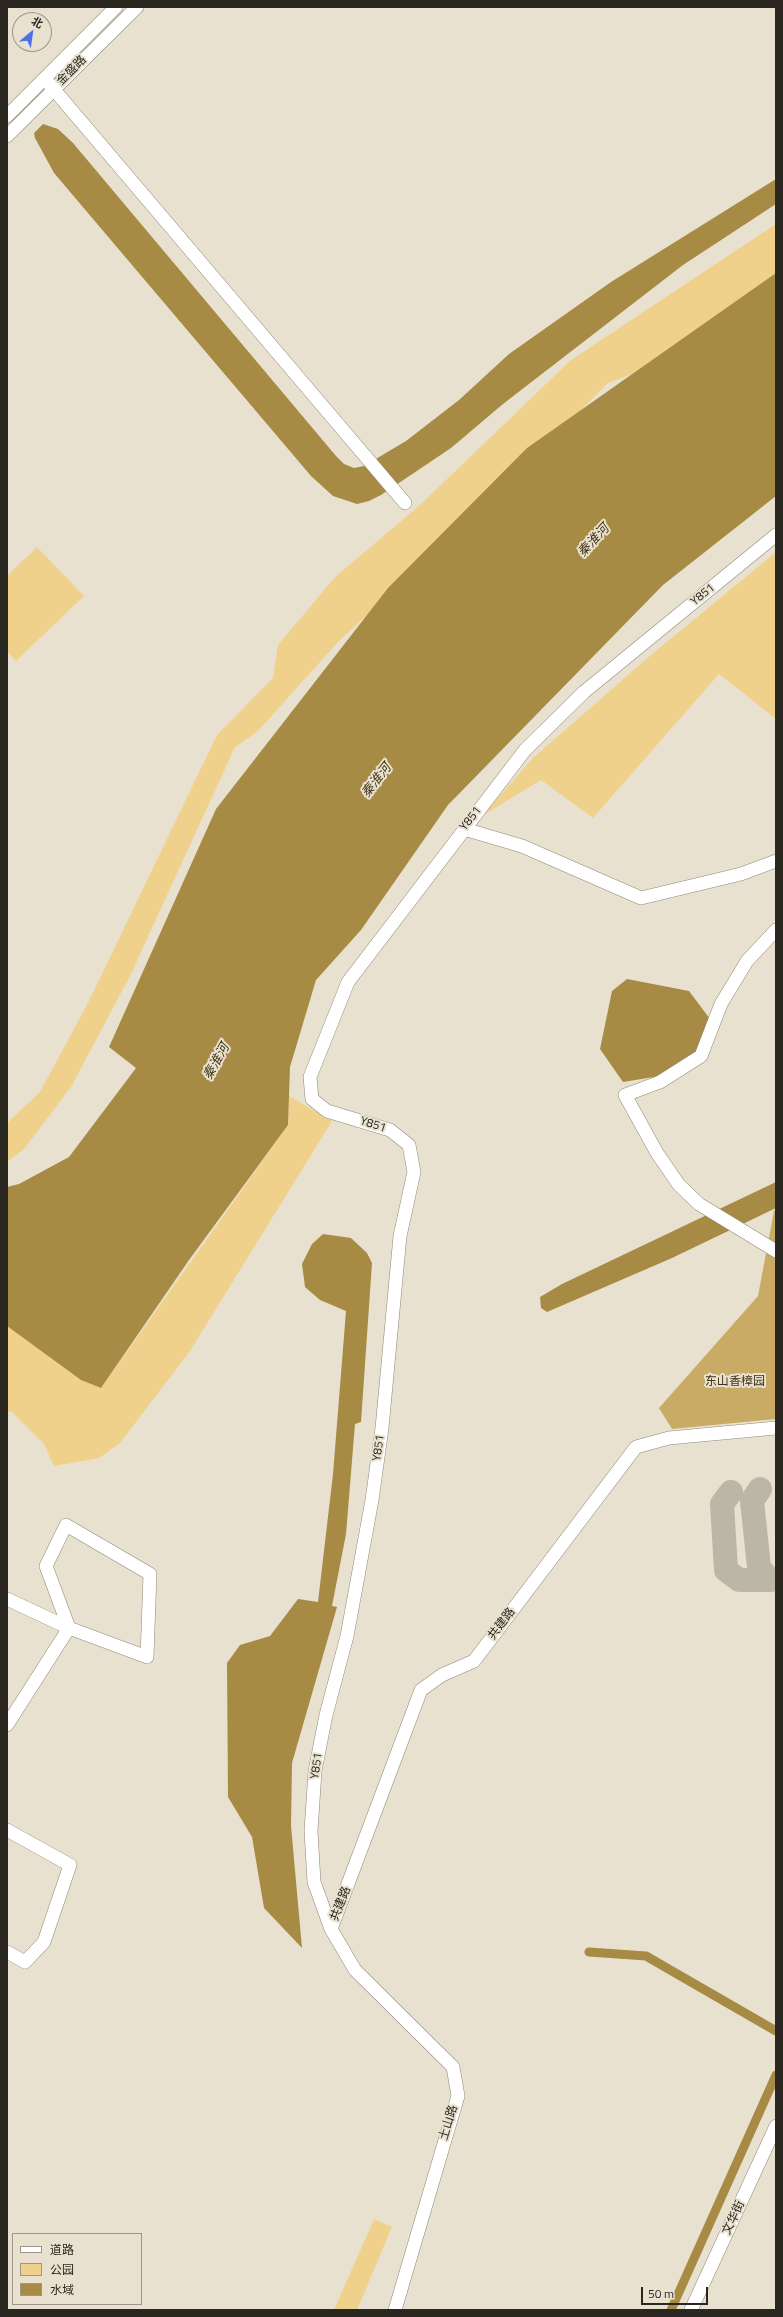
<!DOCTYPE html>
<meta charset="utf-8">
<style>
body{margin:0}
#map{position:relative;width:783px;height:2317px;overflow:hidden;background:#e9e1cf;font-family:"Titillium Web","Noto Sans SC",sans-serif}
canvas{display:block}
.frame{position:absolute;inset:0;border:8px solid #292720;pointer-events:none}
.legend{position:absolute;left:12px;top:2233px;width:130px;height:72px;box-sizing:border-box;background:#e9e1cf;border:1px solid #9c9789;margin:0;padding:5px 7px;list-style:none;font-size:12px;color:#292720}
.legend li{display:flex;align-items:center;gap:8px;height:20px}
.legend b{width:20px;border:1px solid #9c9789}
.north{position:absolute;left:12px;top:12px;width:40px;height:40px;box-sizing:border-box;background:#e9e1cf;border:1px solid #9c9789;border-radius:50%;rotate:29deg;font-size:11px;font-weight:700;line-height:16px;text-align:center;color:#292720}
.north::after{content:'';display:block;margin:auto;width:14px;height:18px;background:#4d72e5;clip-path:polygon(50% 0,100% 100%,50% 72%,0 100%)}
.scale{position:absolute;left:641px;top:2287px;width:67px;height:18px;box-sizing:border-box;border:2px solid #292720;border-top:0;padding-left:5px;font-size:12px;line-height:14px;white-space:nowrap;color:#292720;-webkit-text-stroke:3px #e9e1cf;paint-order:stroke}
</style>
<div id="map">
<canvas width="783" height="2317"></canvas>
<div class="frame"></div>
<ul class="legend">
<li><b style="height:5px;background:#fff"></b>道路</li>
<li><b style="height:11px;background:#efd18c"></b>公园</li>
<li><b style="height:11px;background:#a78b44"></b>水域</li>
</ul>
<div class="north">北</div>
<div class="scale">50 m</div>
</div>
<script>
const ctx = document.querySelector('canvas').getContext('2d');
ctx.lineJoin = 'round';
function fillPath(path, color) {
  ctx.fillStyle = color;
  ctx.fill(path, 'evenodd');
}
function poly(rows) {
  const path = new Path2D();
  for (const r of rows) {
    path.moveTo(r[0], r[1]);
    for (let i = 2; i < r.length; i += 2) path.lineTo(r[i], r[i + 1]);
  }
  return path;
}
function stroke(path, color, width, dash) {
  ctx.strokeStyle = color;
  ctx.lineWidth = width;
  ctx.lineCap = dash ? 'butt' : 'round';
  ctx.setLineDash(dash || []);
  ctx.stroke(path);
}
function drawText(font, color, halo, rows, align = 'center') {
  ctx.font = font + ' "Titillium Web","Noto Sans SC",sans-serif';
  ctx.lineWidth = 4;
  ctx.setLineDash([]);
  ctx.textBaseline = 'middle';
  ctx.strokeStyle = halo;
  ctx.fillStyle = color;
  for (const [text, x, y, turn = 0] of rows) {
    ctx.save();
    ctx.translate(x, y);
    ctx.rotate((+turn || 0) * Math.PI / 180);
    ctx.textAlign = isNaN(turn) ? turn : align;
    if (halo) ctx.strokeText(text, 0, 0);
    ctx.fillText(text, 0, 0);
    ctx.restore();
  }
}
fillPath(poly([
 [776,224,776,277,663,363,608,383,500,491,339,641,258,731,235,747,130,976,71,1087,24,1149,7,1162,7,1123,40,1092,89,1001,217,735,273,678,278,645,335,577,420,505,571,360],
 [37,547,84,596,16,661,7,651,7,576],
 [776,552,776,719,719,674,593,818,541,780,482,816,533,758,651,655],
 [289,1096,332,1121,190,1351,120,1443,99,1458,54,1466,44,1444,12,1412,7,1411,7,1326,81,1380,101,1388,288,1125],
 [374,2219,392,2227,357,2310,334,2310]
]), '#efd18c');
fillPath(poly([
 [776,1210,776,1419,672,1429,659,1408,758,1296,774,1211]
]), '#c9ab65');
fillPath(poly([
 [43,124,58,129,73,143,336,456,344,464,354,468,364,466,406,441,459,400,509,354,611,282,776,179,776,204,683,265,503,404,451,448,381,495,369,501,357,504,333,496,311,476,54,173,35,138,34,133],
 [776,273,776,496,663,585,448,805,361,930,316,980,290,1067,288,1125,189,1260,101,1388,81,1380,7,1326,7,1187,19,1184,69,1157,136,1068,109,1047,216,809,388,588,527,448],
 [627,979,689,991,710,1019,696,1053,660,1076,623,1082,600,1049,612,991],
 [776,1182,776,1208,672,1258,547,1312,541,1308,540,1297,562,1284],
 [323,1234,351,1238,367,1253,372,1263,361,1422,355,1424,346,1534,332,1606,337,1607,292,1763,291,1826,302,1948,264,1908,252,1837,228,1797,227,1663,240,1645,270,1636,298,1599,318,1602,333,1474,346,1311,320,1300,305,1287,302,1264,312,1244]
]), '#a78b44');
stroke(poly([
 [589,1952,646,1956,776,2031],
 [671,2310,776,2075]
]), '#a78b44', 9);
stroke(poly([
 [760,1489,752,1501,759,1567,769,1580,776,1579],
 [731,1492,722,1504,726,1570,739,1580,769,1580]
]), '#bcb6a6', 24);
const minor = poly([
 [45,79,405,503],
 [7,116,116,7],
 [7,136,137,7],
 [464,829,522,846,641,898,741,874,776,861],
 [776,930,747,961,721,1004,701,1056,660,1082,625,1095,657,1153,679,1185,699,1204,776,1251],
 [7,1599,69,1628,147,1657,150,1574,66,1525,46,1566,69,1628],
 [7,1725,69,1628],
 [7,1830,70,1865,44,1942,25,1962,7,1952],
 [331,1929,421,1690,442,1675,474,1661,636,1447,669,1438,776,1428],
 [395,2310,458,2096,453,2067,355,1970,331,1929,314,1882,311,1831,315,1771,326,1715,347,1636,372,1500,382,1428,400,1236,414,1172,409,1145,390,1130,327,1111,312,1099,310,1077,348,982,525,750,584,692,776,535],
 [691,2310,776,2126]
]);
stroke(minor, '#8f8878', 14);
stroke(minor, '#fff', 13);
drawText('12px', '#292720', '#e9e1cf', [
 ["金盛路",72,71,-45],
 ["Y851",703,595,-39],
 ["Y851",471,819,-52],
 ["Y851",373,1125,18],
 ["Y851",379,1448,-82],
 ["共建路",502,1624,-53],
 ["Y851",317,1766,-82],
 ["共建路",341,1904,-69],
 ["土山路",449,2123,-73],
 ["文华街",734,2218,-65]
]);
drawText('12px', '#413415', '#e9e1cf', [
 ["东山香樟园",735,1382]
]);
drawText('italic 13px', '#443717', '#e9e1cf', [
 ["秦淮河",594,541,-47],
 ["秦淮河",377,781,-52],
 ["秦淮河",217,1062,-61]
]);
</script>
